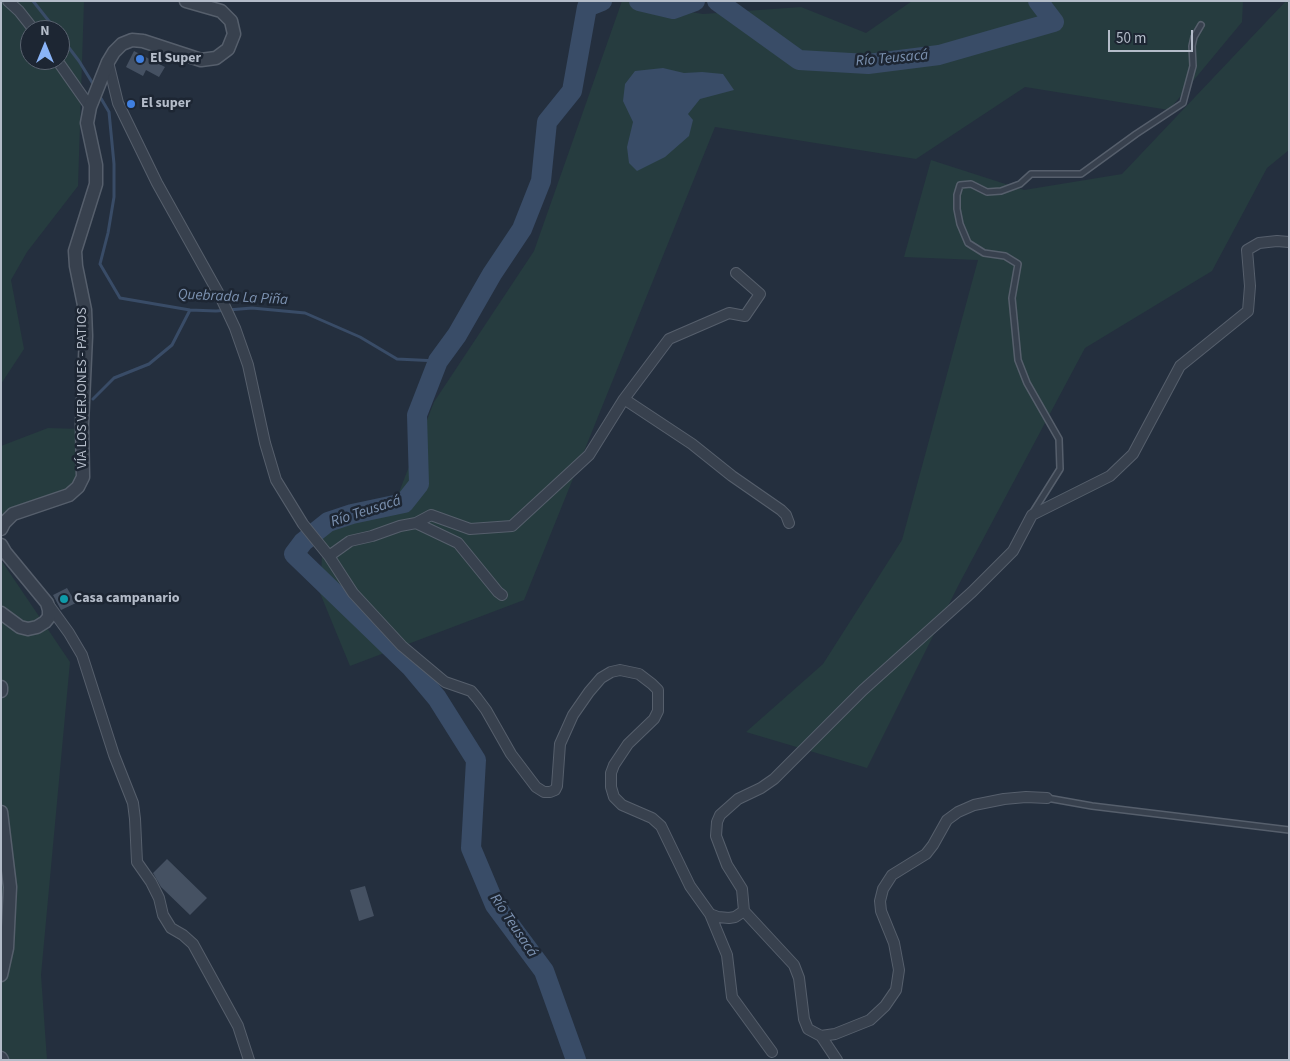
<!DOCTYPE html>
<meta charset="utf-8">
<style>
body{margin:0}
#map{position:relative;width:1290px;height:1061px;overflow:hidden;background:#242f3e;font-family:"Source Sans 3",sans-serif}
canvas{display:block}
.frame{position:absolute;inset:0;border:2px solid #b4bcc9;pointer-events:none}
.north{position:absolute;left:20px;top:20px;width:50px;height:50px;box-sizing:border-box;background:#1d2633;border:1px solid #59626f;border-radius:50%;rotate:0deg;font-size:14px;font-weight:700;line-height:20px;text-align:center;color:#b4bcc9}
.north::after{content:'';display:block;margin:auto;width:18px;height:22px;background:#8ab4f8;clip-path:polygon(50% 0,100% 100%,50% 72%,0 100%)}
.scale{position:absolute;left:1108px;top:30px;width:85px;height:22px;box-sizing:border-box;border:2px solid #b4bcc9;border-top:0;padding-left:6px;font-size:15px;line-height:18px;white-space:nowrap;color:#b4bcc9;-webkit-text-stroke:4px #1d2633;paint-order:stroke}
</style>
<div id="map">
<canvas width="1290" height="1061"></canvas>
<div class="frame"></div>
<div class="north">N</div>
<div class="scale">50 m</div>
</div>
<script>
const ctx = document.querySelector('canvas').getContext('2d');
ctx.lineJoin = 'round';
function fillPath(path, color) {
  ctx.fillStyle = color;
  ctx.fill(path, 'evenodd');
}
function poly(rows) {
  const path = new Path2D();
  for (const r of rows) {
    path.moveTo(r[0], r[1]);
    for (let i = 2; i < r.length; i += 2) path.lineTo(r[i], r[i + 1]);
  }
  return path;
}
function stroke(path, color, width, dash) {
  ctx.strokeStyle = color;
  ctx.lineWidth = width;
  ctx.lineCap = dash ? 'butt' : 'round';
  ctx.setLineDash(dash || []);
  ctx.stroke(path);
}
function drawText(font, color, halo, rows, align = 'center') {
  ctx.font = font + ' "Source Sans 3",sans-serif';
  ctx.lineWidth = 5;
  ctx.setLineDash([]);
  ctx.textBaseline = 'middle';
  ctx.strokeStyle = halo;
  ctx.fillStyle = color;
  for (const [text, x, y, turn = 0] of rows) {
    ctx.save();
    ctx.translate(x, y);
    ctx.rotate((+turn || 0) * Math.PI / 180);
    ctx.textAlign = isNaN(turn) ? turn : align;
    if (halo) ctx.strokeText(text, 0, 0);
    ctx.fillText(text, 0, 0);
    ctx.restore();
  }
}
fillPath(poly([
 [1,1,84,1,78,186,27,252,11,280,24,349,1,384],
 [30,30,60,30,60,60,30,60],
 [622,1,703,14,801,7,866,33,912,1,1243,1,1242,22,1169,110,1025,87,916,159,715,127,524,600,350,666,320,593,324,519,396,500,434,402,534,251],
 [1286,1,1289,1,1289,150,1267,168,1212,271,1085,348,958,586,867,768,746,732,823,664,902,540,978,260,904,257,931,160,1024,190,1122,174],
 [48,428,80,429,82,478,70,493,1,517,1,446],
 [1,560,70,662,41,975,47,1060,1,1060]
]), '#263c3f');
fillPath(poly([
 [663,68,684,73,702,72,723,74,734,90,700,99,688,114,693,120,689,136,665,157,637,171,629,163,627,147,633,122,623,101,625,84,635,71]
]), '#394c67');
stroke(poly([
 [33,1,56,30],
 [60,36,79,61,95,87],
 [99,95,109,112,114,164,114,197,108,233,100,264,120,298,190,310,216,311,252,308,305,313,360,337,397,359,438,361],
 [93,399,114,378,149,364,172,345,190,310]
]), '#394c67', 3);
stroke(poly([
 [639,1,673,9,695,1],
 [717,1,799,60,868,64,939,55,1054,22,1038,1],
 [576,1060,544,971,495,905,471,848,476,760,437,698,411,667,294,554,303,542,328,522,352,514,404,503,419,484,417,415,438,361,457,335,492,274,522,229,541,181,547,122,572,91,587,7,602,1]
]), '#394c67', 20);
fillPath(poly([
 [134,51,165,67,159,77,146,70,143,76,126,67],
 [67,588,76,603,61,610,53,595],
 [167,859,207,898,190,915,161,887,153,873],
 [365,886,374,916,359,921,350,890]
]), '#455162');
const service = poly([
 [1033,512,1060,469,1059,439,1027,383,1018,360,1012,298,1018,264,1005,256,984,253,968,243,960,224,957,209,957,195,960,185,971,184,987,192,1001,191,1020,184,1031,174,1081,174,1136,134,1183,103,1193,66,1192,46,1194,37,1201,25],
 [1047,798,1092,806,1289,830]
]);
const minor = poly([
 [8,1,19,11,34,30],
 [57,60,90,107],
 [108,62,118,103,157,183,220,296,235,328,248,365,265,443,276,480,303,524,329,556,353,593,402,646,445,682,471,691,477,698,486,710,511,754,536,787,544,792,550,792,555,790,557,786,560,744,573,715,589,692,601,678,611,672,620,670,639,674,652,684,658,690,658,711,654,719,628,744,614,765,611,773,611,787,614,797,622,805,652,818,661,826,690,886,710,914,718,917,729,918,735,917,744,911,742,889,727,865,716,836,717,822,720,815,738,799,761,788,774,779,863,690,972,592,1013,551,1032,515,1110,476,1133,454,1180,366,1248,311,1250,286,1247,250,1259,243,1277,241,1289,242],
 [624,399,692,444,732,476,781,510,786,515,789,523],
 [416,523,431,515,470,529,512,526,589,455,624,399,669,339,729,313,745,316,760,294,736,273],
 [329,556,350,541,372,536,400,526,416,523,458,543,498,592,502,595],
 [48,604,69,633,82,655,114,755,133,803,135,819,137,862,151,882,159,898,163,915,171,928,183,935,193,944,238,1026,249,1060],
 [744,911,794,965,799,978,804,1019,808,1029,821,1036,835,1034,870,1020,885,1006,896,990,899,970,894,943,881,911,880,901,883,889,892,875,926,854,933,845,947,820,958,812,974,805,1004,799,1026,797,1047,798],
 [710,914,727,955,732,997,772,1052],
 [821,1036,837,1060]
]);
const tertiary = poly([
 [1,529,4,523,13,514,69,495,78,487,83,477,82,424,86,336,85,310,76,266,75,251,96,184,96,165,87,123,90,107,108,62,114,52,122,44,132,40,143,41,201,60,216,58,228,49,234,34,231,21,221,11,186,1],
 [1,545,5,552,47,603,49,610,49,617,45,622,37,627,28,629,20,627,1,613],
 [1,687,1,691],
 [1,812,10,887,7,948,1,975],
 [1,1058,2,1060]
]);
stroke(service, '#565f6c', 8);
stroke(minor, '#565f6c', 12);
stroke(tertiary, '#565f6c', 15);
stroke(service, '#38414e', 5);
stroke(minor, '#38414e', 10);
stroke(tertiary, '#38414e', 12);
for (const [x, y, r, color] of [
 [140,59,5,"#3f7fe0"],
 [131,104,5,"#3f7fe0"],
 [64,599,5,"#0f9aa8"]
]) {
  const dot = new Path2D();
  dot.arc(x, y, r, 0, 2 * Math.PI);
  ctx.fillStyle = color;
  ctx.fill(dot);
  stroke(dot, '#1d2633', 2);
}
drawText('bold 14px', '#b4bcc9', '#1d2633', [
 ["El Super",150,59],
 ["El super",141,104],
 ["Casa campanario",74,599]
], 'left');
drawText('14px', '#b4bcc9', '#1d2633', [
 ["VÍA LOS VERJONES - PATIOS",83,388,-90]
]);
drawText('italic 15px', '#7c92b1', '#1d2633', [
 ["Río Teusacá",892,59,-5],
 ["Quebrada La Piña",233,298,3],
 ["Río Teusacá",366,512,-18],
 ["Río Teusacá",513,926,56]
]);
</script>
